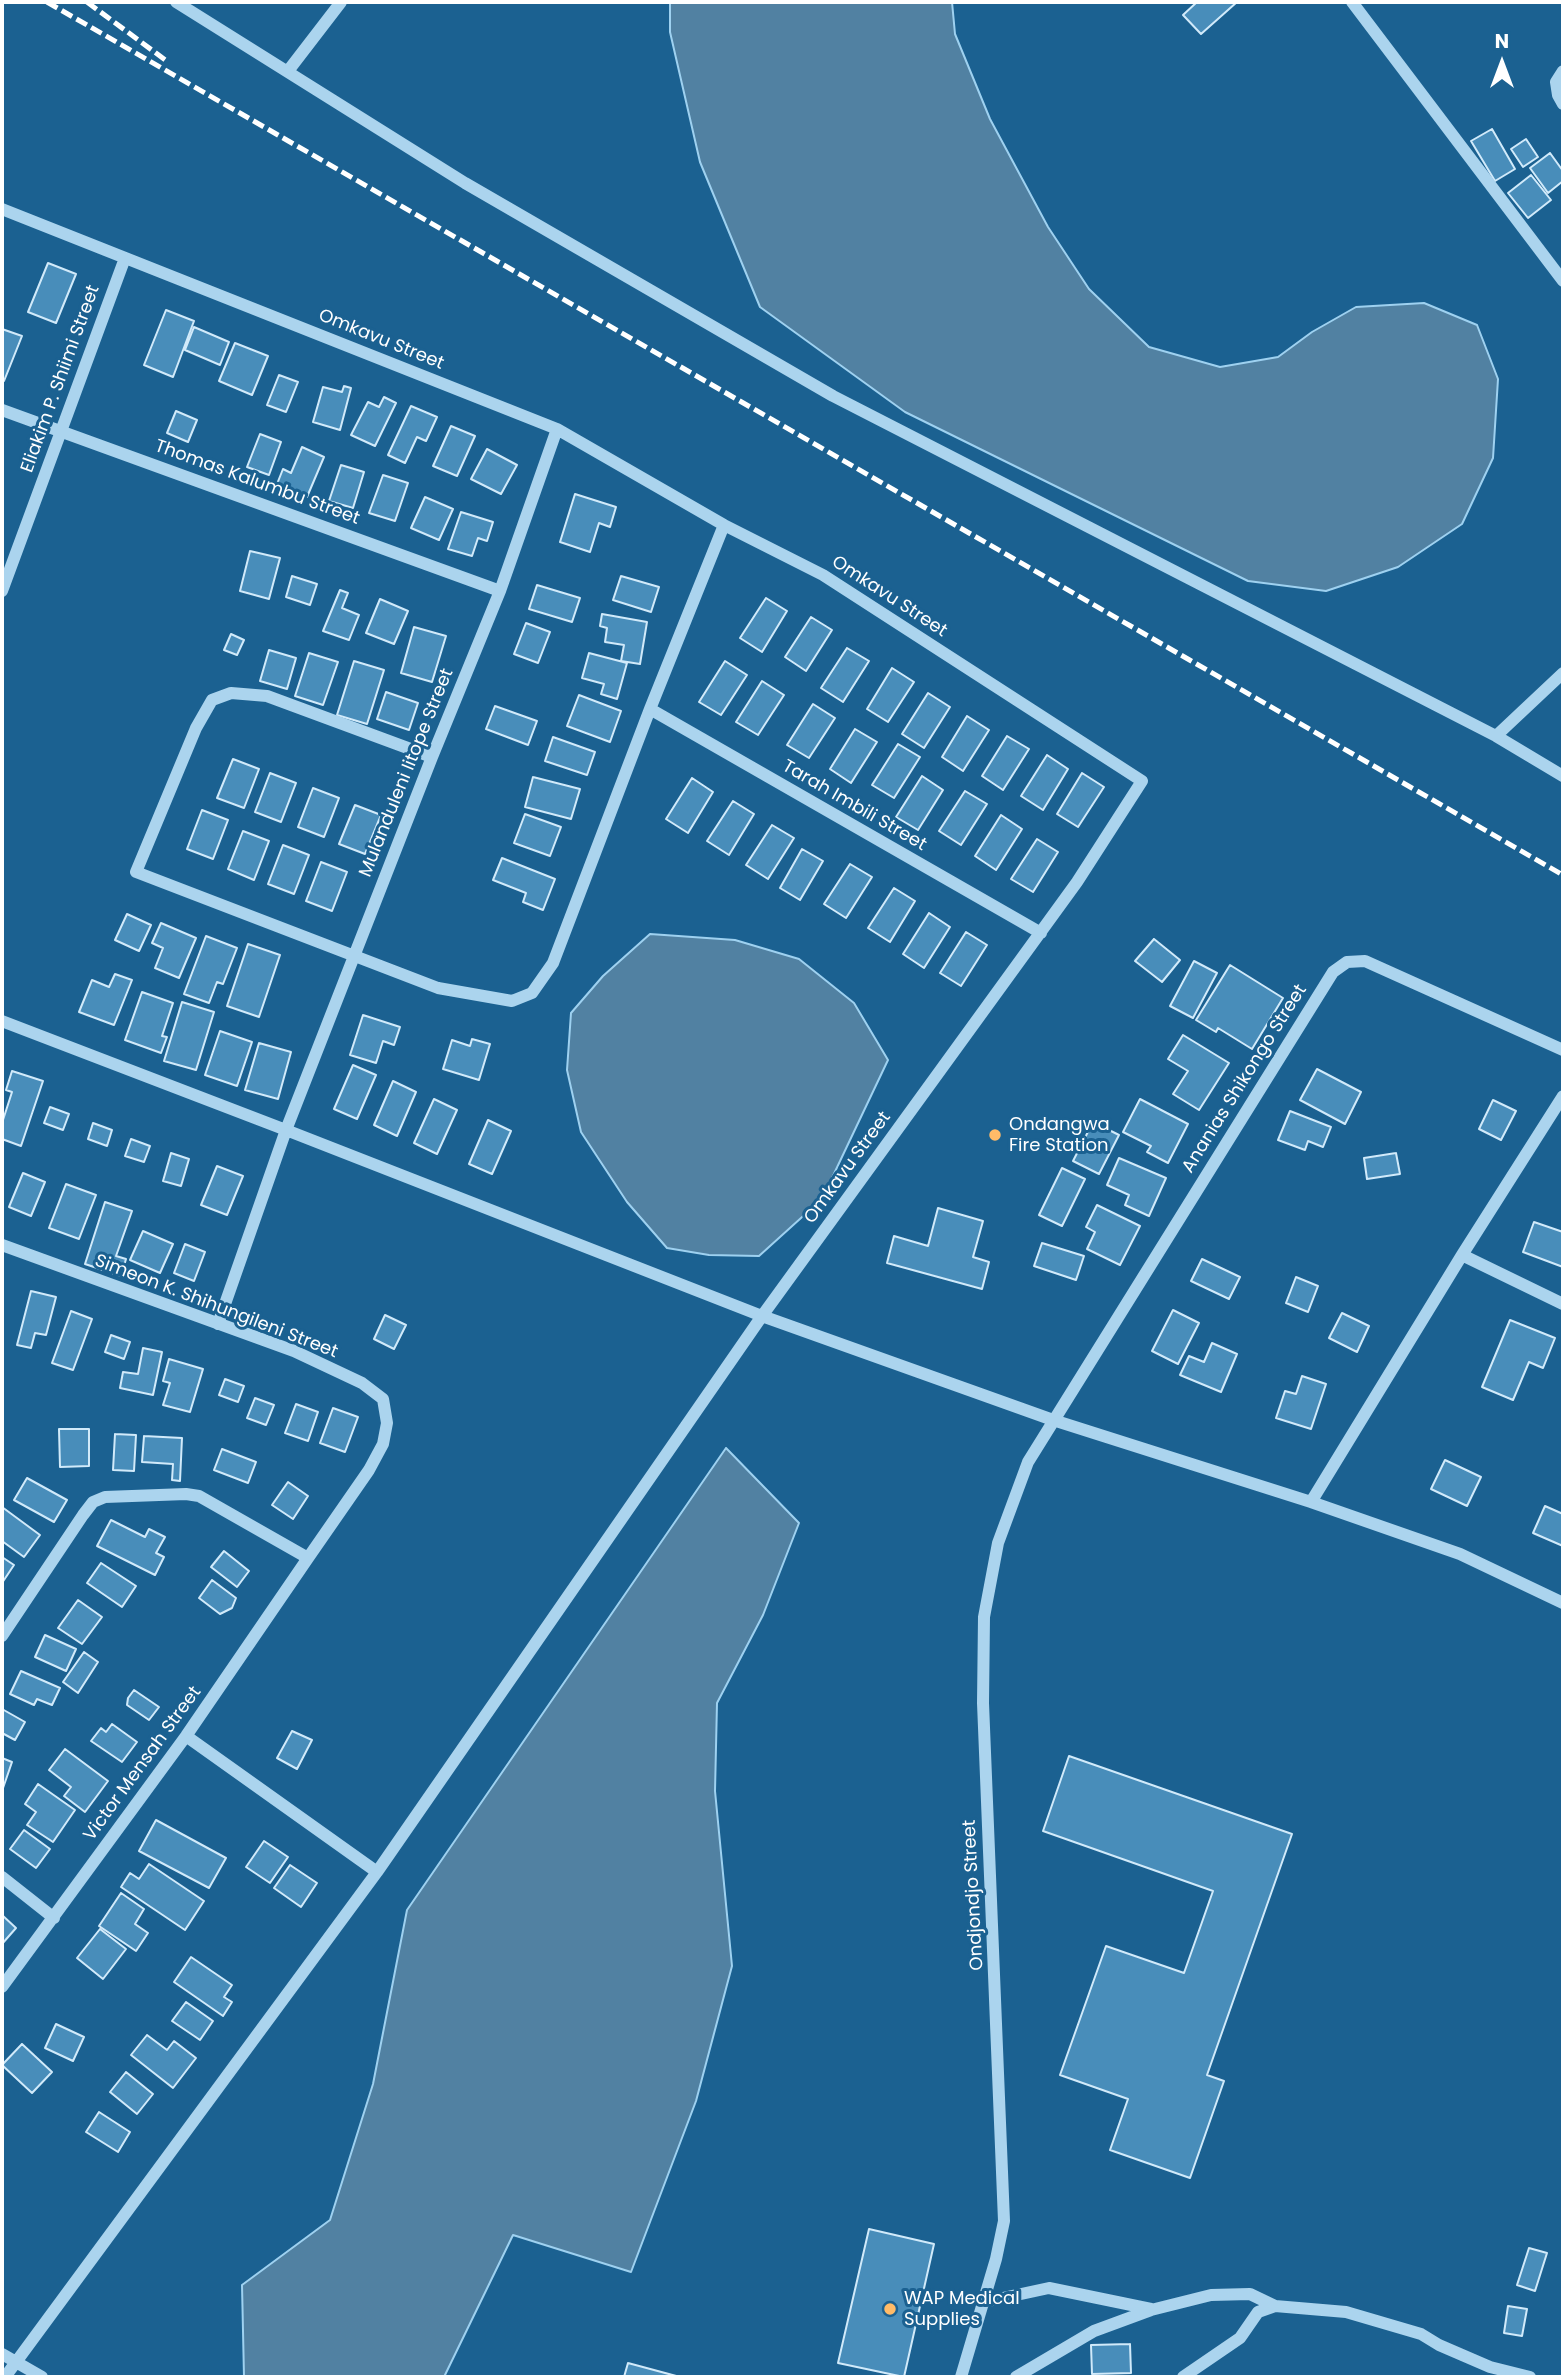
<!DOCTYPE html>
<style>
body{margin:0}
#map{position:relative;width:1565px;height:2379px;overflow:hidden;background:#1b6191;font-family:Poppins,sans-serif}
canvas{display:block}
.frame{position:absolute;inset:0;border:4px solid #fff;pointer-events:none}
.north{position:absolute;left:1467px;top:28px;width:70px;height:70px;-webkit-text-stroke:5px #1b6191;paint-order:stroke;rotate:0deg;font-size:19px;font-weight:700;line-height:28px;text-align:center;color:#fff}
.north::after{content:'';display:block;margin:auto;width:24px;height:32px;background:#fff;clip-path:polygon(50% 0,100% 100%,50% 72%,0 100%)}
</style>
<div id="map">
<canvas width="1565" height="2379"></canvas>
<div class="frame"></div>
<div class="north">N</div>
</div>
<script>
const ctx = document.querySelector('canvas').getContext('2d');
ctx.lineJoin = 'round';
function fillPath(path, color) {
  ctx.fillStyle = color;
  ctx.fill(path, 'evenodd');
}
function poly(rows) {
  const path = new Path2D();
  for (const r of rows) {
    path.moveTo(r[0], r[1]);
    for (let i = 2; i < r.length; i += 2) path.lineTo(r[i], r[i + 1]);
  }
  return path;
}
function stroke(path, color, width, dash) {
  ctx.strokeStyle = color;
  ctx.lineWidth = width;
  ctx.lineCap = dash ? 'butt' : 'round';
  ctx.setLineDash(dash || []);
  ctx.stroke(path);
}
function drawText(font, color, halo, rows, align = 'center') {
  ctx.font = font + ' Poppins,sans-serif';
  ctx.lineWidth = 6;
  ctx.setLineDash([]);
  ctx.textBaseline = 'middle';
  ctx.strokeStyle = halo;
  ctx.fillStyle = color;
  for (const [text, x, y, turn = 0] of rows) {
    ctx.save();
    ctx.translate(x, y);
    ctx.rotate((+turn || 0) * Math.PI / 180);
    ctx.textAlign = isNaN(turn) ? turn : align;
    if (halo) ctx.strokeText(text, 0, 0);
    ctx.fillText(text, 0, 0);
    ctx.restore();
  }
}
const water = poly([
 [670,2,952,2,955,34,990,119,1048,227,1089,289,1149,347,1220,367,1278,357,1312,332,1356,307,1424,303,1477,325,1498,379,1493,458,1462,524,1398,567,1326,591,1248,581,905,412,760,307,700,162,670,32,670,2],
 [650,934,735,940,799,959,854,1003,888,1060,822,1199,759,1256,709,1255,667,1248,627,1202,581,1132,567,1070,571,1013,603,976,650,934],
 [726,1448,799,1523,763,1615,717,1703,715,1791,732,1966,696,2101,631,2272,513,2235,444,2377,244,2377,242,2285,330,2220,373,2084,407,1910,726,1448]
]);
fillPath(water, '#5181a2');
stroke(water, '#9ed1f0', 2);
const building = poly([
 [1197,2,1237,2,1201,34,1183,15,1197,2],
 [1492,129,1515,169,1495,181,1471,141,1492,129],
 [1526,139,1538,157,1523,167,1511,149,1526,139],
 [1550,153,1563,171,1563,181,1548,193,1530,168,1550,153],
 [1531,175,1551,200,1528,218,1508,193,1531,175],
 [48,263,76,274,56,323,28,312,48,263],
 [166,310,194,321,173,377,144,365,166,310],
 [194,327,229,342,220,365,185,350,194,327],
 [2,329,22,336,4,381,2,380,2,329],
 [235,343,268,356,252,395,219,381,235,343],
 [279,375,298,382,286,412,267,405,279,375],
 [344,386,351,388,340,430,313,422,323,387,342,392,344,386],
 [384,397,396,403,375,446,351,435,368,402,379,407,384,397],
 [411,406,437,417,426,441,417,437,405,463,388,455,411,406],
 [176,411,197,420,188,442,167,433,176,411],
 [451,426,475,436,457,476,433,466,451,426],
 [260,434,281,442,269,475,247,467,260,434],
 [302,447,324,457,307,497,277,484,283,469,291,473,302,447],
 [487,449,517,465,501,494,471,479,487,449],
 [341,465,364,472,353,508,329,501,341,465],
 [383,475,408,483,395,521,369,513,383,475],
 [575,494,616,507,610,527,599,523,590,552,560,542,575,494],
 [425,497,453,509,439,540,411,528,425,497],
 [461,512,493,522,487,541,478,538,472,556,448,549,461,512],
 [250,551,280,558,269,599,240,591,250,551],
 [292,576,317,584,310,605,286,597,292,576],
 [621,576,659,587,651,612,613,600,621,576],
 [537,585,580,598,572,622,529,609,537,585],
 [340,590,348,593,342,608,359,615,349,640,323,631,340,590],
 [766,598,787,611,762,652,740,638,766,598],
 [380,599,408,611,394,644,366,633,380,599],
 [602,614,647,622,640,664,621,661,624,645,605,642,607,628,600,626,602,614],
 [811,617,832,630,806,671,785,657,811,617],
 [526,623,550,632,538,663,514,654,526,623],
 [414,627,446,636,432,682,401,673,414,627],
 [231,634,244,640,237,655,224,650,231,634],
 [847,648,869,661,843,702,821,688,847,648],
 [269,650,296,658,287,689,260,681,269,650],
 [309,653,338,662,323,705,295,696,309,653],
 [589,653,627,663,617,699,601,694,604,684,582,678,589,653],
 [354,661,384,670,367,724,337,715,354,661],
 [725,661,747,675,721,715,699,702,725,661],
 [892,668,914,682,888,722,867,709,892,668],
 [762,681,784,695,758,735,736,722,762,681],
 [386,692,418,703,409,730,377,719,386,692],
 [928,693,950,707,924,748,902,734,928,693],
 [579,695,621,711,610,742,567,726,579,695],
 [813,704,835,718,809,758,787,745,813,704],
 [495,706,537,721,528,745,486,729,495,706],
 [967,716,989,730,963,771,942,757,967,716],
 [855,729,877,742,851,783,830,769,855,729],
 [1007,736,1029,749,1003,790,982,776,1007,736],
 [553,737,595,752,587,775,545,761,553,737],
 [898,744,920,757,894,798,872,785,898,744],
 [1047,755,1068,769,1043,810,1021,796,1047,755],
 [233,759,259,769,244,808,217,798,233,759],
 [270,773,296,783,281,822,255,812,270,773],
 [1082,773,1104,787,1078,827,1057,814,1082,773],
 [922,776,943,790,918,830,896,817,922,776],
 [533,777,580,789,571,819,525,807,533,777],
 [692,778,713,792,688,833,666,819,692,778],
 [313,788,339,798,324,837,298,827,313,788],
 [965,791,987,804,961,845,939,831,965,791],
 [733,801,754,814,729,855,707,841,733,801],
 [355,805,381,815,365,854,339,844,355,805],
 [202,810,228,820,213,859,187,849,202,810],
 [525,814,561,827,550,856,514,843,525,814],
 [1001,815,1022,829,996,870,975,856,1001,815],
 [772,825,794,838,768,879,746,865,772,825],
 [243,831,269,841,254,880,228,869,243,831],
 [1037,839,1058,852,1033,892,1011,879,1037,839],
 [283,845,309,855,294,894,268,884,283,845],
 [802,849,823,861,800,900,780,888,802,849],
 [502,858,555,879,543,910,523,902,526,893,493,880,502,858],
 [321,862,347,872,332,911,306,901,321,862],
 [850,864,872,877,846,918,824,904,850,864],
 [894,888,915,901,890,942,868,928,894,888],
 [929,913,950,927,924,968,903,954,929,913],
 [127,914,151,925,139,951,115,940,127,914],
 [161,923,196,938,179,978,155,968,163,948,152,943,161,923],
 [966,932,987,945,961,986,940,973,966,932],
 [206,936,237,948,223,984,217,982,209,1003,184,994,206,936],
 [1154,939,1180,960,1162,982,1135,961,1154,939],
 [248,944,280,955,259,1017,227,1006,248,944],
 [1194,961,1217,973,1193,1018,1170,1006,1194,961],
 [1230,965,1283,998,1252,1049,1218,1028,1216,1032,1196,1020,1230,965],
 [115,974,132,980,114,1025,79,1012,92,980,109,987,115,974],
 [142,992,173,1003,162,1036,167,1037,161,1053,125,1040,142,992],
 [182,1002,214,1012,196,1070,164,1061,182,1002],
 [363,1015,400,1027,394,1045,383,1041,376,1063,350,1055,363,1015],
 [220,1031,252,1042,237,1086,205,1075,220,1031],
 [1183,1035,1229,1063,1199,1110,1173,1094,1188,1071,1168,1059,1183,1035],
 [472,1039,490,1044,479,1080,443,1069,452,1040,470,1046,472,1039],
 [259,1043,291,1052,278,1099,245,1090,259,1043],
 [353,1065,376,1075,357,1119,334,1109,353,1065],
 [1317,1069,1361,1092,1345,1124,1300,1100,1317,1069],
 [12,1071,43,1081,21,1146,2,1139,2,1123,12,1092,6,1090,12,1071],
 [393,1081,416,1092,397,1136,374,1125,393,1081],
 [434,1099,457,1110,437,1154,414,1143,434,1099],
 [1140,1099,1188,1124,1168,1163,1147,1152,1151,1146,1123,1132,1140,1099],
 [1493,1100,1516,1111,1501,1140,1479,1129,1493,1100],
 [50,1107,69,1114,63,1130,44,1123,50,1107],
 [1290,1111,1331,1127,1323,1147,1308,1141,1305,1150,1278,1140,1290,1111],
 [488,1120,511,1131,492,1174,469,1164,488,1120],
 [1093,1122,1119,1135,1099,1174,1073,1161,1093,1122],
 [93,1123,112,1130,107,1146,88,1139,93,1123],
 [131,1139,150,1146,144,1162,125,1156,131,1139],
 [171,1153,189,1159,181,1186,163,1181,171,1153],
 [1396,1153,1400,1174,1367,1179,1364,1158,1396,1153],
 [1119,1158,1166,1178,1149,1216,1125,1205,1129,1195,1107,1185,1119,1158],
 [217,1166,243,1176,227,1215,201,1205,217,1166],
 [1062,1168,1085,1179,1062,1226,1039,1215,1062,1168],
 [23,1173,45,1182,31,1216,9,1207,23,1173],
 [66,1184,96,1195,79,1239,49,1228,66,1184],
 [105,1202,132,1211,116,1256,126,1259,121,1276,85,1264,105,1202],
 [1097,1205,1140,1226,1120,1265,1087,1249,1095,1232,1086,1227,1097,1205],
 [938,1208,983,1221,973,1257,989,1262,982,1289,887,1263,894,1236,928,1246,938,1208],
 [1534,1222,1563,1232,1563,1267,1523,1252,1534,1222],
 [143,1231,173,1244,160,1273,130,1260,143,1231],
 [1042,1243,1084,1256,1076,1280,1034,1266,1042,1243],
 [185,1244,205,1252,194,1281,174,1273,185,1244],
 [1202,1259,1240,1277,1229,1299,1191,1281,1202,1259],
 [1296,1277,1318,1286,1308,1312,1286,1303,1296,1277],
 [31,1291,56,1297,46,1335,35,1333,31,1348,17,1345,31,1291],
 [1173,1310,1199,1323,1178,1364,1152,1351,1173,1310],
 [71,1311,92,1319,73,1370,52,1363,71,1311],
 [1342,1313,1369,1326,1357,1352,1329,1338,1342,1313],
 [385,1315,406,1325,394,1349,374,1339,385,1315],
 [1510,1320,1555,1338,1543,1368,1529,1362,1513,1400,1482,1387,1510,1320],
 [111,1335,130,1342,124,1359,105,1352,111,1335],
 [1212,1343,1237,1354,1221,1392,1180,1375,1189,1356,1204,1362,1212,1343],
 [143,1348,162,1352,153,1395,120,1388,123,1372,138,1374,143,1348],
 [169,1359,203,1369,190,1412,163,1405,170,1383,163,1381,169,1359],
 [1302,1376,1326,1384,1311,1429,1276,1418,1285,1391,1296,1394,1302,1376],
 [225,1379,244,1386,238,1402,219,1395,225,1379],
 [255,1398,274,1405,266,1425,247,1418,255,1398],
 [296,1404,318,1412,308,1441,285,1433,296,1404],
 [333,1408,358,1417,345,1452,320,1443,333,1408],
 [59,1429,89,1429,89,1466,60,1467,59,1429],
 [115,1434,136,1435,134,1471,113,1470,115,1434],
 [144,1436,182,1438,180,1481,172,1480,173,1464,142,1462,144,1436],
 [222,1449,256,1462,248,1483,214,1470,222,1449],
 [1445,1460,1481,1477,1467,1506,1431,1489,1445,1460],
 [27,1478,67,1500,54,1522,14,1500,27,1478],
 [288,1482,308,1496,293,1519,272,1505,288,1482],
 [1545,1506,1563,1514,1563,1546,1533,1533,1545,1506],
 [2,1507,40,1535,24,1557,2,1541,2,1507],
 [111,1520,145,1537,149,1529,165,1537,156,1553,164,1557,155,1575,97,1546,111,1520],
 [224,1551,249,1571,237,1587,211,1567,224,1551],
 [2,1557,14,1565,2,1583,2,1557],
 [101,1563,136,1586,122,1607,87,1583,101,1563],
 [212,1580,236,1598,232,1608,220,1614,199,1598,212,1580],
 [78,1600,102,1617,82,1644,58,1628,78,1600],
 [45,1635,76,1649,66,1671,35,1657,45,1635],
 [84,1652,98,1662,78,1693,63,1682,84,1652],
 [21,1671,60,1688,52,1705,37,1699,34,1705,10,1694,21,1671],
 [134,1690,159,1707,149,1720,127,1705,128,1698,134,1690],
 [2,1709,25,1722,15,1740,2,1733,2,1709],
 [112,1724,137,1742,122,1762,91,1741,101,1728,106,1732,112,1724],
 [292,1731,312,1740,297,1769,277,1758,292,1731],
 [65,1749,108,1781,85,1812,64,1796,71,1787,49,1770,65,1749],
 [1069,1756,1292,1834,1207,2075,1224,2081,1190,2178,1110,2150,1128,2099,1060,2075,1106,1946,1184,1973,1213,1891,1043,1831,1069,1756],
 [2,1758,12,1762,2,1791,2,1758],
 [38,1784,75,1810,53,1842,27,1825,36,1812,25,1804,38,1784],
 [156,1820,226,1858,209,1888,139,1851,156,1820],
 [24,1830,50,1849,36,1868,10,1849,24,1830],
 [264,1841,288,1857,270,1883,246,1867,264,1841],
 [149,1864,204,1901,185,1930,121,1887,130,1873,139,1879,149,1864],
 [290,1865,317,1883,301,1907,274,1888,290,1865],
 [121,1893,144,1909,135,1924,148,1933,136,1951,99,1926,121,1893],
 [2,1915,16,1928,2,1944,2,1915],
 [100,1929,126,1949,103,1979,77,1958,100,1929],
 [191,1957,232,1985,224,1997,232,2002,223,2016,174,1982,191,1957],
 [186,2002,213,2021,200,2040,172,2021,186,2002],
 [56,2024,84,2037,73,2061,45,2048,56,2024],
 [147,2035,167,2050,174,2041,196,2058,173,2088,131,2055,147,2035],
 [22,2044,52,2072,32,2093,2,2065,22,2044],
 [126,2072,153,2094,137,2114,110,2092,126,2072],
 [99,2112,130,2132,118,2152,86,2132,99,2112],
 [869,2229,934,2244,904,2377,838,2363,869,2229],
 [1529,2248,1547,2253,1535,2291,1517,2285,1529,2248],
 [1508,2306,1527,2309,1522,2336,1504,2333,1508,2306],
 [1130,2344,1131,2373,1092,2374,1091,2345,1130,2344],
 [628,2363,680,2377,624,2377,628,2363]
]);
fillPath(building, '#488dba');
stroke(building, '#d1eafa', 2);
stroke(poly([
 [176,2,465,183,833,396,1496,736,1563,776],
 [1352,2,1563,281],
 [288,71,341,2],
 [1563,71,1556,82,1558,95,1563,104],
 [2,209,557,429,724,525,823,575,1142,781,1077,882,762,1316,377,1872,5,2377],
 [2,410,500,591],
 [2,591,125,258],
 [650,709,1041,933],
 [1496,736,1563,673],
 [432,757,267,696,231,693,212,700,196,728,136,872,438,988,512,1001,532,993,553,963,650,709,724,525],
 [2,1021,286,1130,762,1316,1053,1420,1311,1502,1460,1554,1563,1603],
 [2,1245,294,1351,362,1383,383,1399,387,1423,383,1444,369,1470,308,1558,199,1496,186,1494,105,1497,93,1502,83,1515,2,1636],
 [1462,1255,1563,1304],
 [218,1324,286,1130,432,757,500,591,557,429],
 [1311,1502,1462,1255,1563,1096],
 [186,1736,377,1872],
 [2,1877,54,1918],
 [2,1987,186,1736,308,1558],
 [984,2302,1049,2288,1151,2309],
 [2,2354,42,2377],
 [961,2377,996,2259,1004,2221,983,1703,984,1617,998,1543,1028,1462,1333,972,1347,962,1365,961,1563,1050],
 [1016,2377,1094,2331,1151,2310,1211,2295,1250,2294,1275,2306],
 [1183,2377,1240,2338,1258,2312,1275,2306,1346,2312,1421,2334,1439,2345,1490,2367,1530,2377]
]), '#abd4ee', 12);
stroke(poly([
 [47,2,1563,875],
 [87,2,168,62]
]), '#fff', 5, [12, 5]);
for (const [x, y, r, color] of [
 [995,1135,7,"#ffbb68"],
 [890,2309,7,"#ffbb68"]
]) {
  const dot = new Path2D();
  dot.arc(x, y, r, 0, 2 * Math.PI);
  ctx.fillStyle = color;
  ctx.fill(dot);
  stroke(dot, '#1b6191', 2.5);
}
drawText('18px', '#fff', '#1b6191', [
 ["Omkavu Street",381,340,22],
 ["Eliakim P. Shiimi Street",61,379,-70],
 ["Thomas Kalumbu Street",257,483,20],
 ["Omkavu Street",889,597,33],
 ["Mulanduleni Iitope Street",407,773,-68],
 ["Tarah Imbili Street",854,806,30],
 ["Ananias Shikongo Street",1245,1079,-58],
 ["Omkavu Street",848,1168,-54],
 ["Simeon K. Shihungileni Street",216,1307,21],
 ["Victor Mensah Street",143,1764,-54],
 ["Ondjondjo Street",974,1895,-93]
]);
drawText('18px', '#fff', '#1b6191', [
 ["Ondangwa",1009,1125],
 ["Fire Station",1009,1146],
 ["WAP Medical",904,2299],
 ["Supplies",904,2320]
], 'left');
</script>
